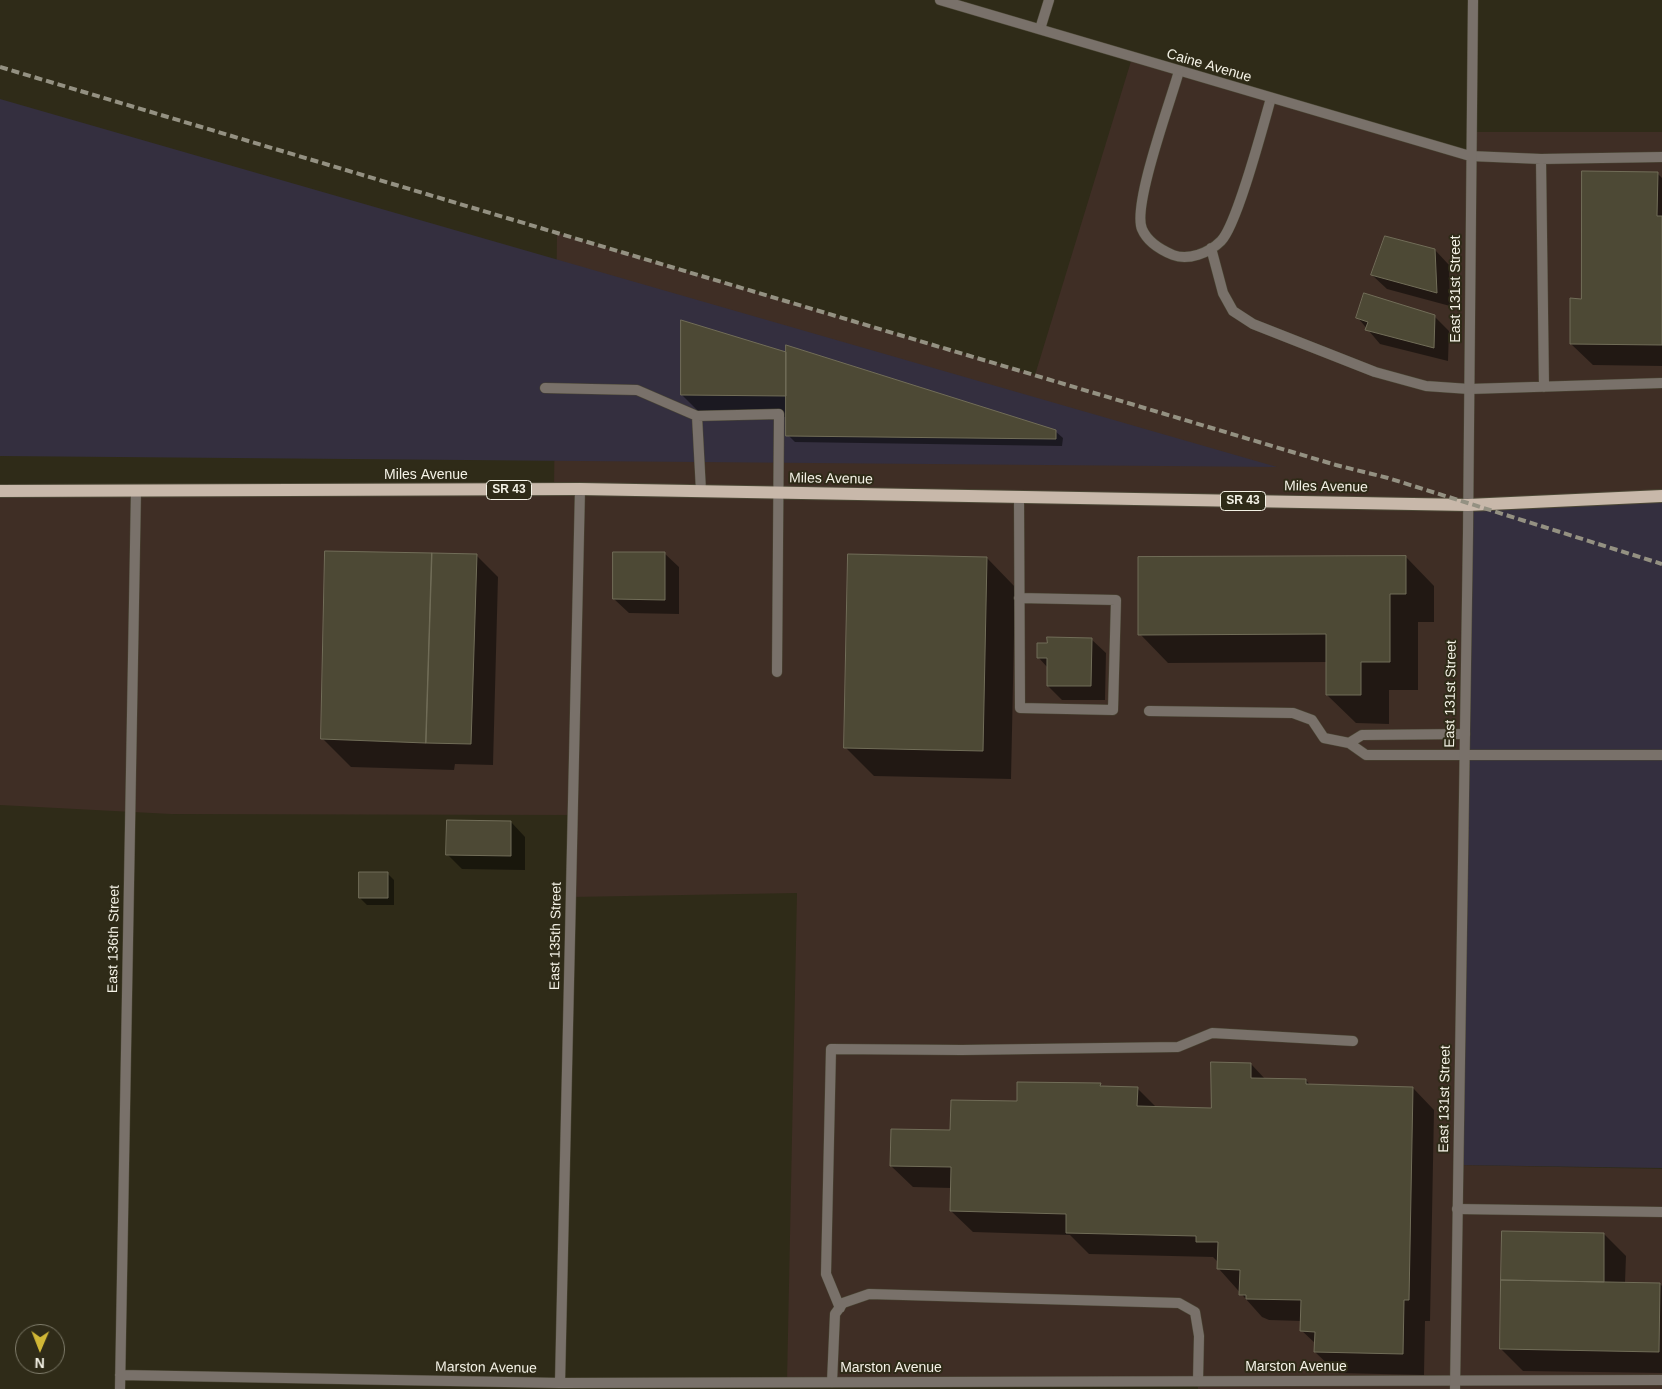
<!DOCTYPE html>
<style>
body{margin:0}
#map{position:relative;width:1662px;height:1389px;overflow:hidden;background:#2f2b18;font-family:Helvetica,sans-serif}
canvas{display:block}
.north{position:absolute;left:15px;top:1324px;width:50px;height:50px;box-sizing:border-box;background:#2f2b18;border:1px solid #7e7b6a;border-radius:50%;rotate:181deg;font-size:14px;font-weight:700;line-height:20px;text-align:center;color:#f4f2e6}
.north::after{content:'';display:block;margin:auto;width:18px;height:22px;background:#d1b736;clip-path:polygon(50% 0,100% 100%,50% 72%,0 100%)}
</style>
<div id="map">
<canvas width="1662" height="1389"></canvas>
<div class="north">N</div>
</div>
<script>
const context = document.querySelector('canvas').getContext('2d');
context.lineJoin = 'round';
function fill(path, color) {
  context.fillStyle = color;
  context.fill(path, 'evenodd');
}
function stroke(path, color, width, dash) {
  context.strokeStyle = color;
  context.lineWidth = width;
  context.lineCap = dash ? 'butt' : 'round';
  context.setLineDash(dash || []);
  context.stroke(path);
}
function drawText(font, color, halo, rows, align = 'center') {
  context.font = font + ' Helvetica,sans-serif';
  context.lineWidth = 4;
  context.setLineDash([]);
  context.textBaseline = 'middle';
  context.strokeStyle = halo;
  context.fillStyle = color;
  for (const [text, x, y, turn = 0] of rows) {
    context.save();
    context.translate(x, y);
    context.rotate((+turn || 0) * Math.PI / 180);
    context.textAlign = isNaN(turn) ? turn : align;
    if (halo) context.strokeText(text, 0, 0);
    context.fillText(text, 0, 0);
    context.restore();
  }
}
fill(new Path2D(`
 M1132,58l337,98 1,-24h192v364l-203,669 203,4v220h-464v-8l-411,1 10,-489 -226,4 2,-82 -402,-1 -171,-9v-314l554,-2 3,-256 478,142z`), '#3f2e25');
fill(new Path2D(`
 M0,99l1277,368 -1277,-11z
 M1662,496v672l-204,-3 10,-660z`), '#342f3f');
fill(new Path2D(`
 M1657,173l5,5v188l-69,-1 -22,-21 11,-44z
 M1435,250l14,15 1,41 -63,-17 -15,-14z
 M1434,316l15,15 -1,30 -68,-17 -22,-26z
 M787,353l268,78 8,7 -1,8 -267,-4 -7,-7v-18h-84l-22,-22z
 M664,553l15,14v47l-50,-1 -15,-14z
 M476,555l22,22 -5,188 -38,-1 -1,6 -103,-3 -29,-29z
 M1406,557l28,29v36h-16v68h-29v34l-33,-1 -29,-28v-33l-159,1 -28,-29z
 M987,558l28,29 -4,192 -137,-3 -29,-29z
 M1091,639l15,14 -1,47h-43l-14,-14v-18l-10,-11z
 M511,822l14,15v33l-63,-1 -15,-15z
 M387,873l7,7v25h-27l-7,-7z
 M1251,1064l15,16h40l5,6 102,2 21,22 -4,211h-5l-1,54 -87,-2 -22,-21 1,-8 -15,-14 1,-9 -33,-1 -7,-3 -43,-48v-6l-6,-6 -124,-3 -19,-19 -97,-3 -22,-21v-23l-38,-1 -22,-21 60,-35 67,-28 82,-19 3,3 34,1 20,20 55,2z
 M1604,1234l22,22 -1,27 35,1 2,2v87l-139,-2 -22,-22z`), '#0007');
const building = new Path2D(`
 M1582,171l76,1 -1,44h5v129l-92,-1v-46l11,1z
 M1385,236l50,13 2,44 -66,-18z
 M1364,293l71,22 -1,33 -69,-18 3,-8 -12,-4z
 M681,320l105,32v44l-105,-1z
 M786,345l270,85v9l-270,-3z
 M325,551l107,2 -6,190 -105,-4z
 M613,552h52v48l-52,-1z
 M432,553l45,1 -6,190 -45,-1z
 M848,554l139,3 -4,194 -139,-3z
 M1406,556v38h-16v68h-29v33h-35v-61l-188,1v-78z
 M1047,637l45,1 -1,48h-44v-28h-10v-15h10z
 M447,820l64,1v35l-65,-1z
 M359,872h29v26h-29z
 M1211,1062l40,1v15l55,1v5l107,3 -4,213h-5l-1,54 -89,-2 1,-20 -15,-1 1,-31 -55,-1v-4h-7l1,-25 -23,-1 1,-27h-22v-6l-130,-3v-19l-116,-3 1,-44 -61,-1 1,-37 59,1 1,-30 66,1v-19l84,1 -1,3 38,1 -1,19 74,2z
 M1502,1231l102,2v49l-103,-2z
 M1501,1280l159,3 -1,69 -159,-3z`);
fill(building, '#4d4935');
stroke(building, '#716d58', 1);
const service = new Path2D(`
 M1179,71c-8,29 -47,135 -37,158 5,12 19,21 31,26 15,6 36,-2 48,-14 16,-16 42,-115 50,-143
 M1470,156l71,3 3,228
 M1541,159l121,-2
 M1211,248l12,45 10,18 20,13 122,48 51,14 43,3 193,-6
 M545,388l92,2 60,26
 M701,491l-4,-75 82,-2 -2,258
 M1019,497l1,211 93,2 3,-110 -97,-2
 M1149,711l144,2 19,7 12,18 25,5
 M1465,734l-103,1 -13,8 17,12h296
 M1457,1209l205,3
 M840,1308l-14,-34 5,-225 131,1 216,-3 34,-14 141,8
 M832,1382l3,-68 8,-11 26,-9 310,9 16,9 4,24 -1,45`);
const minor = new Path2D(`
 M1040,29l9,-29
 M120,1375l440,8 1102,-3
 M560,1383l20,-894
 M120,1389l16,-899`);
const tertiary = new Path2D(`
 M940,0l530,156
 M1455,1389l13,-856 5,-533`);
const primary = new Path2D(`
 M0,491l580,-2 888,16 194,-9`);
stroke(service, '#4b4735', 11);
stroke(minor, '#4b4735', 11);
stroke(tertiary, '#4b4735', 11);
stroke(primary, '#4b4735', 14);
stroke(service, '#79716a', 10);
stroke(minor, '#79716a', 10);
stroke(tertiary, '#79716a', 10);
stroke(primary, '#c8b8aa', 12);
stroke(new Path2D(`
 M0,67l1336,398 52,13 274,86`), '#949182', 4, [8, 4]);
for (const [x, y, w] of [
 [509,490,45],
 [1243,501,45]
]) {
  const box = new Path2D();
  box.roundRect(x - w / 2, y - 9.5, w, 19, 4);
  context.fillStyle = '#2f2b18';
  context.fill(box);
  stroke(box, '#f4f2e6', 1);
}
drawText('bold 12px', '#f4f2e6', null, [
 ["SR 43",509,490],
 ["SR 43",1243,501]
]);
drawText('14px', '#f4f2e6', '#2f2b18', [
 ["Caine Avenue",1209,66,16],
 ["East 131st Street",1456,289,-90],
 ["Miles Avenue",426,475],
 ["Miles Avenue",831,479,1],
 ["Miles Avenue",1326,487,1],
 ["East 131st Street",1451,694,-89],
 ["East 135th Street",556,936,-89],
 ["East 136th Street",114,939,-89],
 ["East 131st Street",1445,1099,-89],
 ["Marston Avenue",1296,1367],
 ["Marston Avenue",486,1368,1],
 ["Marston Avenue",891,1368]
]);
</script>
